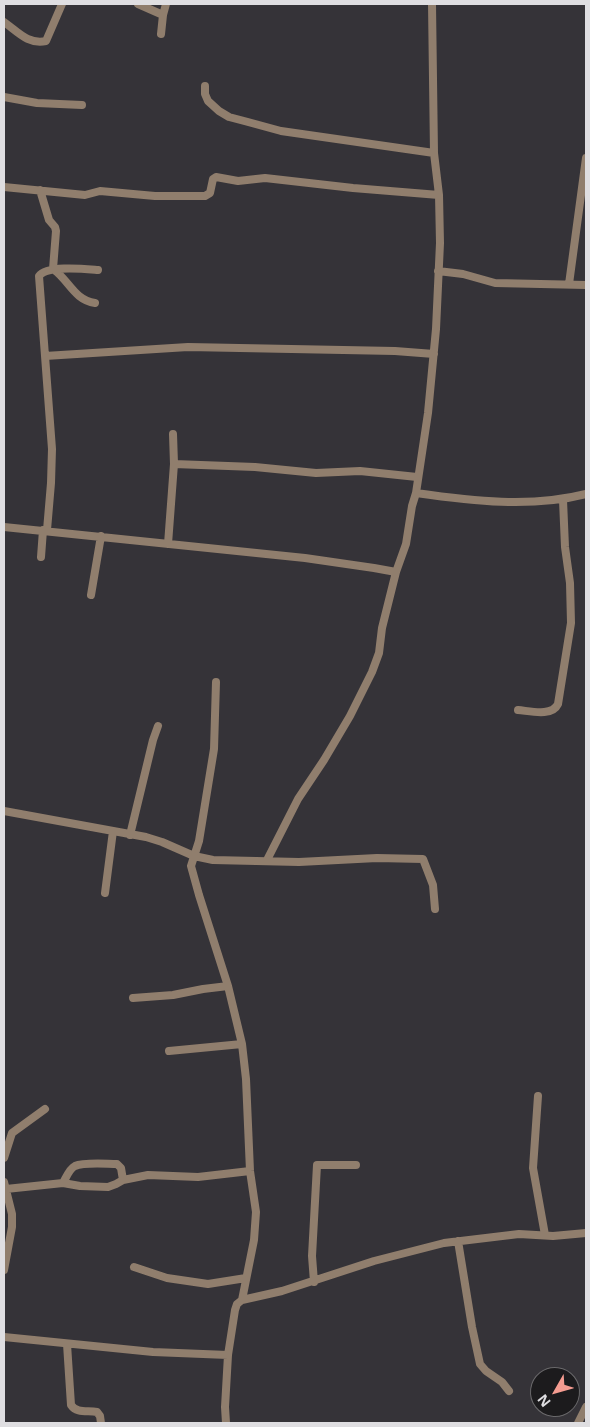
<!DOCTYPE html>
<style>
body{margin:0}
#map{position:relative;width:590px;height:1427px;overflow:hidden;background:#353338;font-family:"Open Sans",sans-serif}
canvas{display:block}
.frame{position:absolute;inset:0;border:5px solid #dfdee1;pointer-events:none}
.north{position:absolute;left:530px;top:1367px;width:50px;height:50px;box-sizing:border-box;background:#1c1b1d;border:1px solid #6a696b;border-radius:50%;rotate:232deg;font-size:14px;font-weight:700;line-height:20px;text-align:center;color:#dfdee1}
.north::after{content:'';display:block;margin:auto;width:18px;height:22px;background:#f59c91;clip-path:polygon(50% 0,100% 100%,50% 72%,0 100%)}
</style>
<div id="map">
<canvas width="590" height="1427"></canvas>
<div class="frame"></div>
<div class="north">N</div>
</div>
<script>
const context = document.querySelector('canvas').getContext('2d');
context.lineJoin = 'round';
function stroke(path, color, width, dash) {
  context.strokeStyle = color;
  context.lineWidth = width;
  context.lineCap = dash ? 'butt' : 'round';
  context.setLineDash(dash || []);
  context.stroke(path);
}
stroke(new Path2D(`
 M138,4l25,11 3,-11
 M4,22c13,9 24,23 42,19l16,-37
 M161,34l2,-19
 M205,86v8l3,7 11,10 10,6 19,5 33,9 153,22
 M4,97l33,6 45,2
 M4,187l81,8 15,-4 55,5h50l5,-3 3,-14 3,-2 22,4 27,-3 88,10 86,7
 M40,190l9,30 6,7 1,4 -3,38
 M53,269c16,11 21,31 42,34
 M438,271l25,3 32,9 91,2
 M569,284l17,-126
 M45,356l143,-9 207,4 39,3
 M174,464l81,3 61,6 44,-2 57,6
 M416,493c56,8 115,15 170,1
 M4,527l301,31 69,10 22,4
 M47,530l4,-47 1,-34 -13,-173c8,-11 46,-7 59,-6
 M168,544l6,-80 -1,-30
 M41,557l2,-27
 M91,595l10,-59
 M216,682l-2,67 -15,92 -8,25 8,29 29,91 14,58 4,35 4,92 6,41 -2,28 -12,60
 M518,710c12,1 34,7 40,-6l13,-81 -1,-40 -5,-36 -2,-47
 M4,811l142,26 16,5 32,14 19,4 86,2 78,-4 46,1 10,26 2,24
 M130,835l23,-95 5,-14
 M267,860l31,-61 26,-39 26,-44 22,-44 7,-19 3,-25 14,-56 10,-28 6,-38 4,-13 12,-80 8,-84 4,-86 -1,-48 -5,-42 -2,-149
 M105,893l8,-62
 M133,998l40,-3 30,-6 25,-3
 M169,1051l73,-7
 M538,1096l-5,72 12,67
 M4,1158l8,-25 33,-24
 M4,1182l8,32v13l-8,43
 M63,1183c3,-5 6,-14 12,-17 9,-4 31,-2 42,-2l4,4 2,12
 M6,1189l57,-6 17,3 28,1 8,-3 7,-4 25,-5 50,2 52,-6
 M458,1241l14,86 8,37 6,7 16,11 7,9
 M134,1267l33,11 41,6 38,-6
 M314,1282l-2,-26 5,-91h39
 M4,1337l149,15 75,3 7,-45 2,-6 5,-4 40,-9 92,-30 70,-18 75,-9 34,2 33,-3
 M67,1344l4,61c6,9 17,5 26,7l3,4 1,7
 M226,1423l-1,-16 3,-52
 M578,1423l8,-16`), '#907e6d', 8);
</script>
